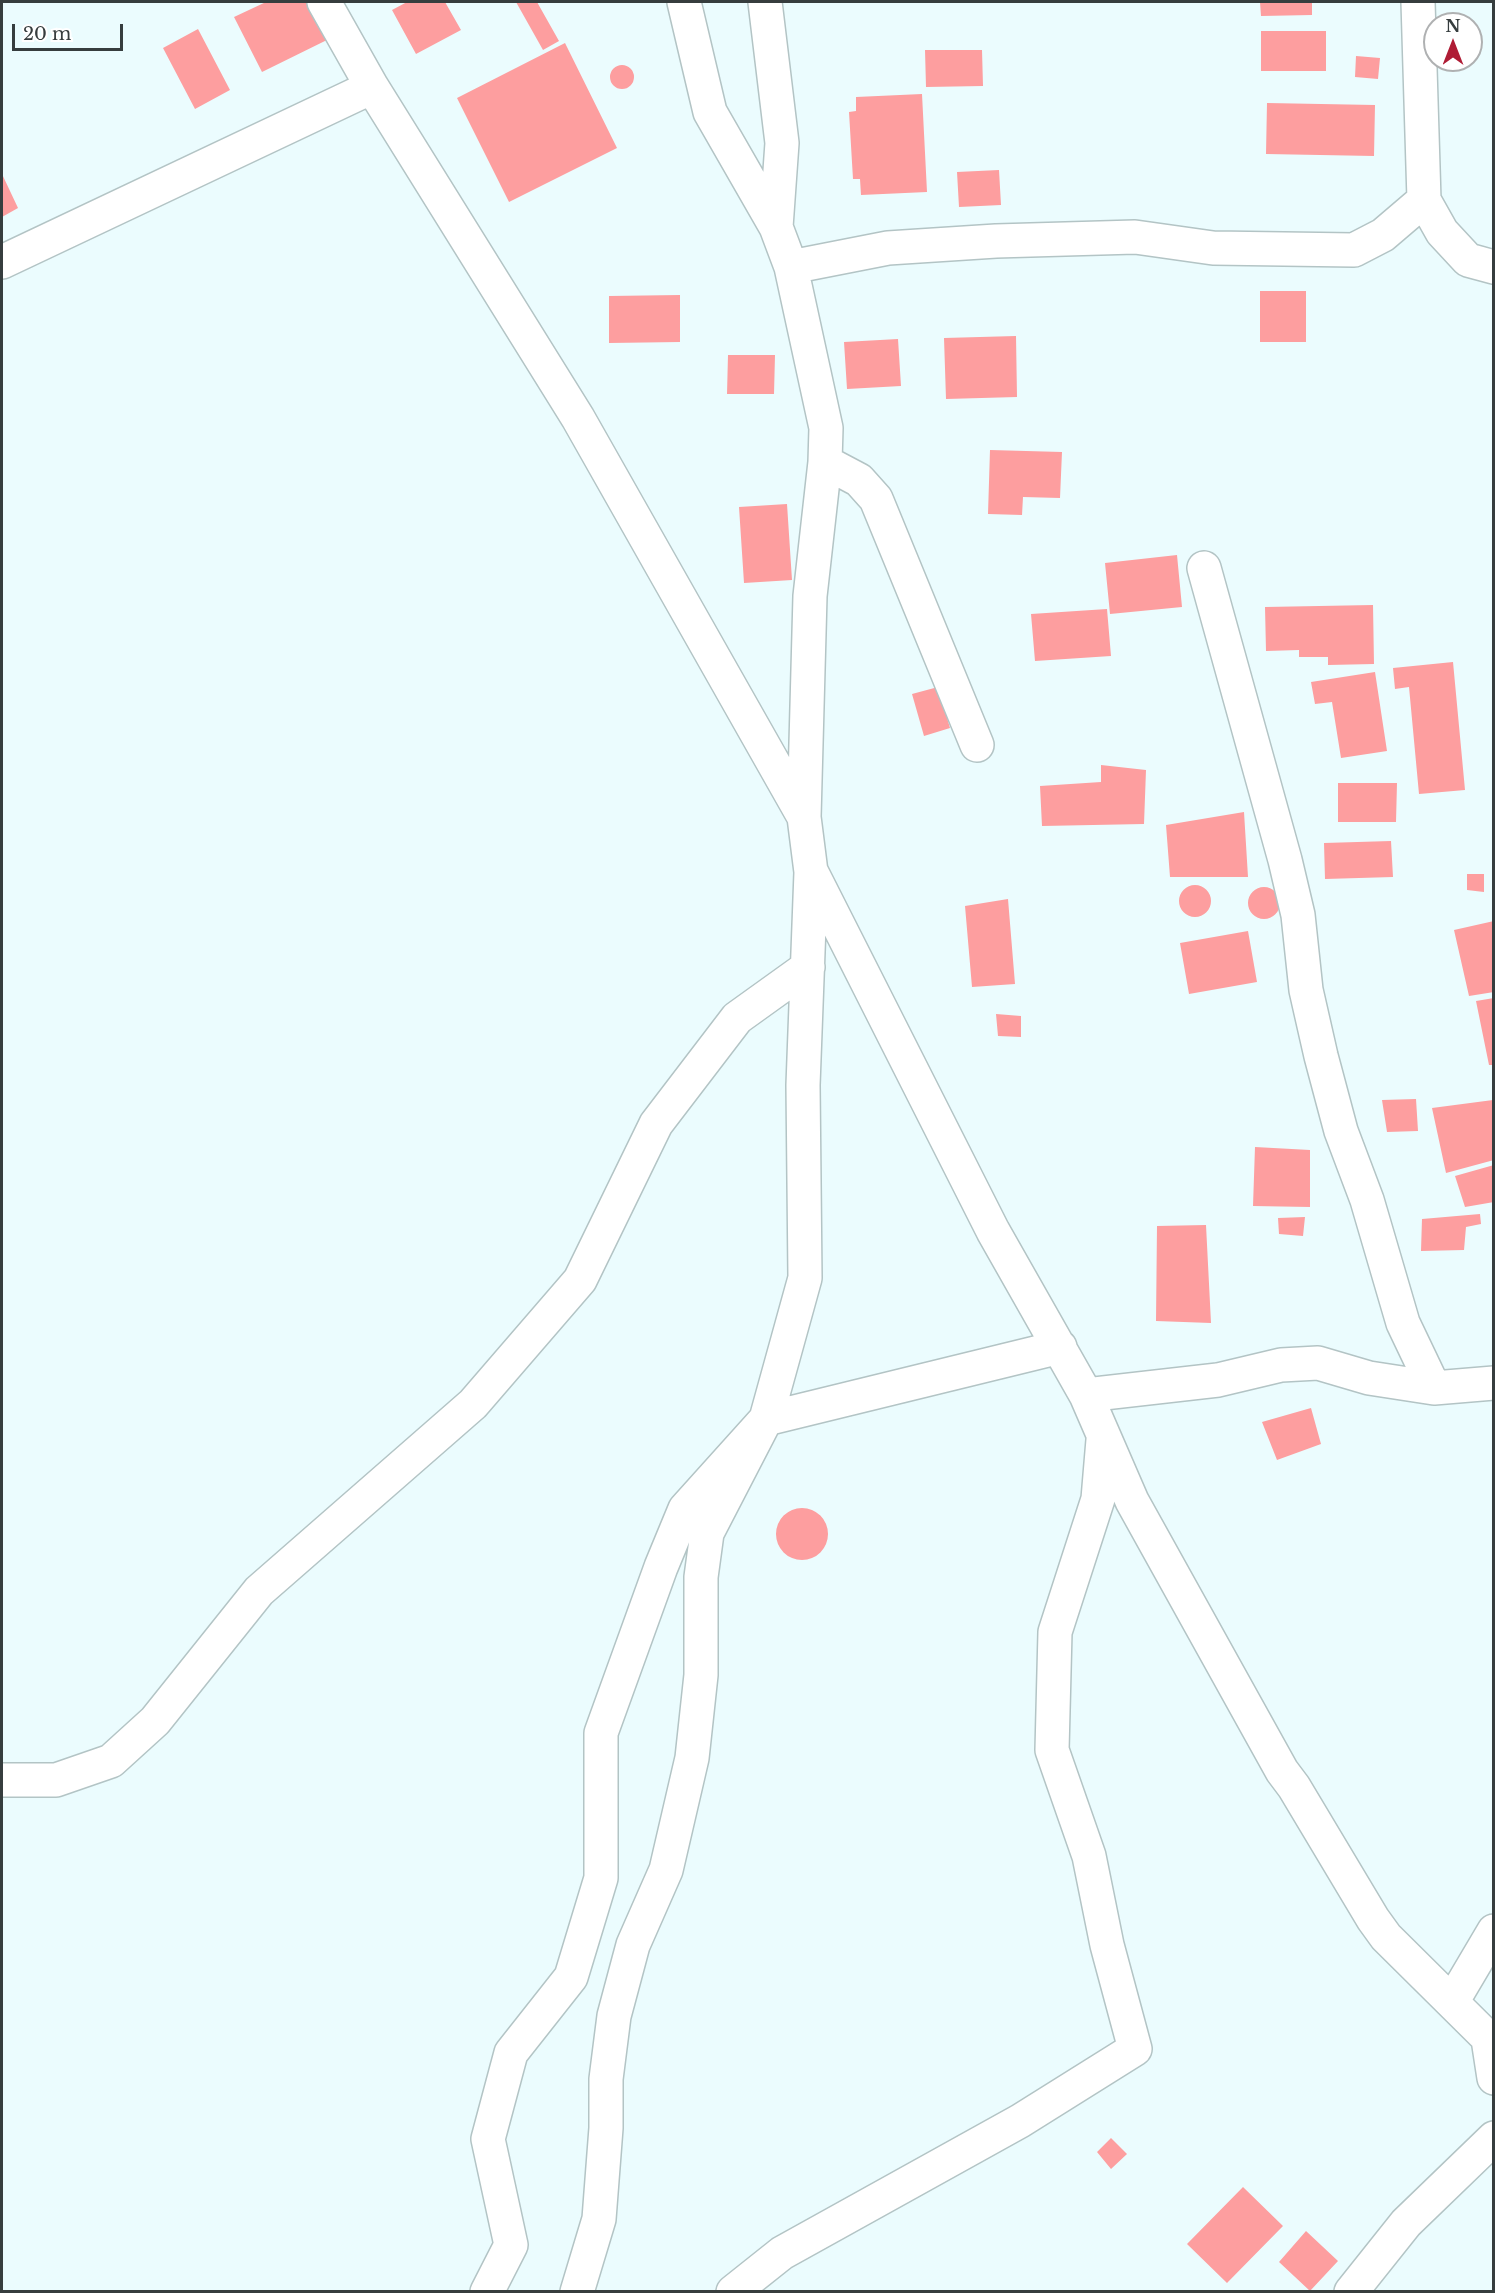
<!DOCTYPE html>
<style>
body{margin:0}
#map{position:relative;width:1495px;height:2293px;overflow:hidden;background:#ebfcfe;font-family:"Libre Baskerville",serif}
canvas{display:block}
.frame{position:absolute;inset:0;border:3px solid #363d3e;pointer-events:none}
.north{position:absolute;left:1423px;top:12px;width:60px;height:60px;box-sizing:border-box;background:#fff;border:2px solid #afb1b2;border-radius:50%;rotate:0deg;font-size:16px;font-weight:700;line-height:24px;text-align:center;color:#363d3e}
.north::after{content:'';display:block;margin:auto;width:21px;height:27px;background:#af1c35;clip-path:polygon(50% 0,100% 100%,50% 72%,0 100%)}
.scale{position:absolute;left:12px;top:24px;width:111px;height:27px;box-sizing:border-box;border:3px solid #363d3e;border-top:0;padding-left:8px;font-size:18px;line-height:21px;white-space:nowrap;color:#363d3e;-webkit-text-stroke:4px #fff;paint-order:stroke}
</style>
<div id="map">
<canvas width="1495" height="2293"></canvas>
<div class="frame"></div>
<div class="north">N</div>
<div class="scale">20 m</div>
</div>
<script>
const context = document.querySelector('canvas').getContext('2d');
context.lineJoin = 'round';
function fill(path, color) {
  context.fillStyle = color;
  context.fill(path, 'evenodd');
}
function stroke(path, color, width, dash) {
  context.strokeStyle = color;
  context.lineWidth = width;
  context.lineCap = dash ? 'butt' : 'round';
  context.setLineDash(dash || []);
  context.stroke(path);
}
fill(new Path2D(`
 M266,2h47l18,36 -69,34 -28,-55z
 M407,2h38l16,28 -45,24 -24,-44z
 M516,2h21l22,39 -16,9z
 M1260,2h52v13l-51,1z
 M198,29l32,61 -35,19 -32,-61z
 M1261,31h65v40h-65z
 M565,43l52,105 -108,54 -52,-104z
 M925,50h57l1,36 -57,1z
 M1356,56l24,2 -2,21 -23,-2z
 M610 77a12 12 0 1 1 24 0a12 12 0 1 1-24 0Z
 M922,94l5,98 -66,3 -1,-16h-7l-4,-67 7,-1v-14z
 M1267,103l108,2 -1,51 -108,-2z
 M999,170l2,35 -42,2 -2,-35z
 M2,174l16,34 -16,9z
 M1260,291h46v51h-46z
 M680,295v47l-71,1v-47z
 M1016,336l1,61 -71,2 -2,-61z
 M898,339l3,47 -54,3 -3,-47z
 M728,355h47l-1,39h-47z
 M990,450l72,2 -2,46 -37,-1 -1,18 -34,-1z
 M787,504l5,76 -48,3 -5,-76z
 M1177,555l5,52 -72,7 -5,-51z
 M1373,605l1,59 -46,1v-8h-29v-7l-33,1 -1,-44z
 M1107,609l4,47 -76,5 -4,-47z
 M1453,662l12,128 -46,4 -10,-107 -14,2 -2,-21z
 M1375,672l12,79 -46,7 -9,-56 -17,2 -4,-22z
 M938,687l12,41 -26,8 -12,-42z
 M1101,765l45,5 -2,54 -102,2 -2,-40 61,-4z
 M1338,783h59l-1,39h-58z
 M1244,812l4,65h-78l-4,-52z
 M1391,841l2,36 -68,2 -1,-36z
 M1467,874h17v18l-17,-2z
 M1179 901a16 16 0 1 1 32 0a16 16 0 1 1-32 0Z
 M1248 903a16 16 0 1 1 32 0a16 16 0 1 1-32 0Z
 M1008,899l7,85 -43,3 -7,-81z
 M1494,921v71l-25,4 -15,-66z
 M1248,931l9,51 -68,12 -9,-51z
 M1494,998v67h-5l-13,-64z
 M996,1014l25,2v21l-23,-1z
 M1416,1099l2,32 -31,1 -5,-32z
 M1493,1100l1,60 -48,13 -14,-65z
 M1255,1147l55,3v57l-57,-1z
 M1494,1165v37l-29,5 -10,-31z
 M1480,1214l1,10 -15,3 -2,23 -43,1 1,-32z
 M1305,1217l-2,19 -24,-2 -1,-16z
 M1206,1225l5,98 -55,-2 1,-95z
 M1311,1408l10,36 -44,16 -15,-38z
 M776 1534a26 26 0 1 1 52 0a26 26 0 1 1-52 0Z
 M1111,2138l16,16 -16,15 -14,-17z
 M1243,2187l40,39 -56,57 -40,-39z
 M1306,2231l32,30 -28,30 -31,-29z`), '#fd9e9f');
const minor = new Path2D(`
 M324,2l48,85 206,331 226,399
 M765,2l17,141 -6,84
 M1418,2l6,198 18,32 26,28 26,7
 M2,262l370,-175
 M791,267l97,-19 108,-7 139,-4 78,11 141,2 29,-15 41,-35
 M825,462l34,18 17,19 101,246
 M1204,568l81,292 13,55 8,75 15,66 20,75 26,69 36,123 31,65
 M812,873l181,358 93,164 46,106 150,270 12,16 79,132 13,18 108,107
 M1086,1395l132,-15 63,-15 37,-2 51,15 65,10 60,-5
 M2,1780h54l55,-19 44,-40 104,-130 214,-187 107,-124 76,-156 81,-106 71,-51
 M1452,2002l42,-71
 M1488,2039l6,39
 M487,2292l24,-47 -23,-106 23,-86 60,-76 30,-99v-145l60,-166 24,-58 81,-90 294,-72
 M577,2292l22,-73 7,-91v-49l8,-63 19,-71 33,-75 26,-112 9,-83v-98l6,-44 59,-114 39,-141 -2,-193 8,-213 -7,-55 6,-221 15,-134 1,-34 -35,-161 -15,-40 -66,-115 -26,-110
 M733,2292l49,-39 238,-132 115,-72 -28,-104 -18,-89 -37,-106 3,-118 43,-133 5,-59
 M1351,2292l55,-69 88,-85`);
stroke(minor, '#b3c4c5', 36);
stroke(minor, '#fff', 33);
</script>
